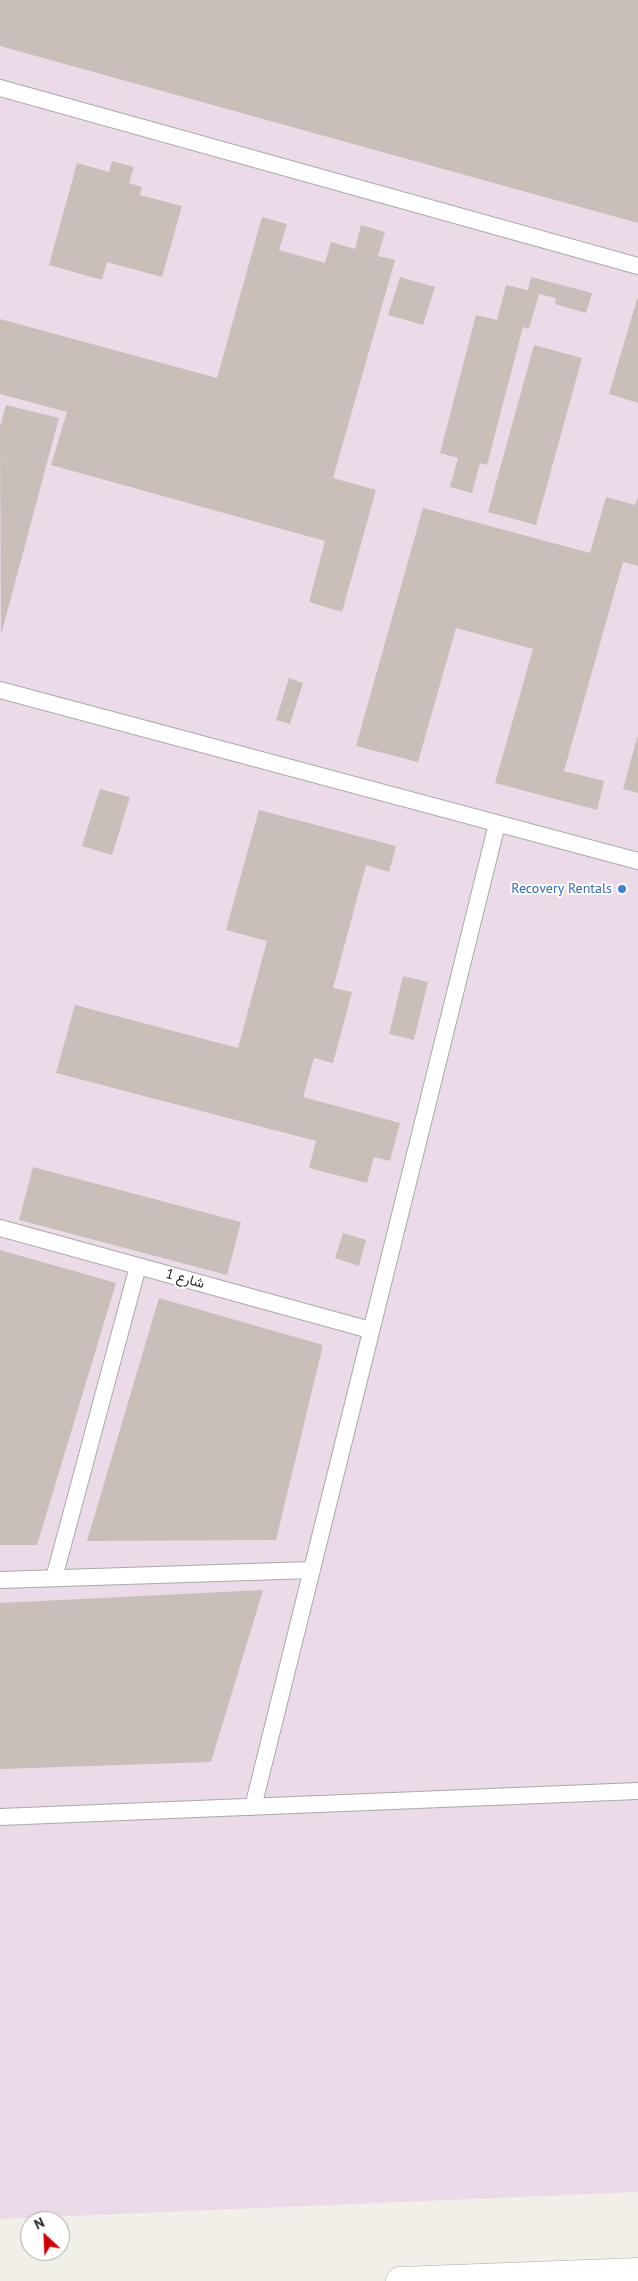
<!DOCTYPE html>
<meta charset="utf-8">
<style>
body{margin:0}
#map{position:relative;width:638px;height:2281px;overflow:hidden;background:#f2efe9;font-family:"PT Sans",sans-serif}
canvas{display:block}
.north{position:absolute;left:20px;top:2211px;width:50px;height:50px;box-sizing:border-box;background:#fff;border:1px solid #a7a7a7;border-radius:50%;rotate:335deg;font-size:14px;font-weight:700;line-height:20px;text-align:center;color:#222}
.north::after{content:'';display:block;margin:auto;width:18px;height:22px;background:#d40000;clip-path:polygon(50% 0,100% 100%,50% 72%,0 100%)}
</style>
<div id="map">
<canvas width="638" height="2281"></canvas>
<div class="north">N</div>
</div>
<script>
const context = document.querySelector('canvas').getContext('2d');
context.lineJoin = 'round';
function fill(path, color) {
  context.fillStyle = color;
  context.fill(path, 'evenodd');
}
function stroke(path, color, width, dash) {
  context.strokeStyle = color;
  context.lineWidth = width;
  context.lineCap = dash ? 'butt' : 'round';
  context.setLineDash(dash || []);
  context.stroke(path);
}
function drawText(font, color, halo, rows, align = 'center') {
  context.font = font + ' "PT Sans",Vazirmatn,sans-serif';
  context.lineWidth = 4;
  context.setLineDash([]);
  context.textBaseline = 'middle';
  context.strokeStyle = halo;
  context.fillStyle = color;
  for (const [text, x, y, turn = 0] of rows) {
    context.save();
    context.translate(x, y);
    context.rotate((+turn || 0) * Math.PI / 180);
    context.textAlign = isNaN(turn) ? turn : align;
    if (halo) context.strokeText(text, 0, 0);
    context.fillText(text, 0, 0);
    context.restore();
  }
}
fill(new Path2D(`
 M0,0h638v2192l-638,27z`), '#ebdbe8');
fill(new Path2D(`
 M0,0h638v223l-638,-177z
 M112,161l22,6 -5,16 13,4 -2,8 42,11 -20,71 -55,-15 -5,18 -53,-15 28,-102 32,9z
 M262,217l25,7 -8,26 46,13 6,-21 24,7 6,-24 24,7 -7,24 17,4 -62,218 43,12 -34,122 -33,-10 16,-61 -274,-76 16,-53 -67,-18v-75l217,59z
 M400,277l35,10 -12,38 -35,-10z
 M531,277l61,16 -6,20 -31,-9 1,-6 -17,-4 -10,35 -6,-2 -36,138 -7,-2 -8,30 -22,-6 8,-29 -18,-5 36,-138 21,5 9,-35 22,5z
 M637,299h1v104l-29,-9z
 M534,345l48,13 -46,167 -48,-13z
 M6,405l53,13 -58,217 -1,-208z
 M606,497l29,8 3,-8v69l-15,-4 -59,209 40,10 -7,29 -102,-27 38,-134 -77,-21 -38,134 -62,-16 67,-238 167,45z
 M289,678l14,5 -13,41 -14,-4z
 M637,738h1v55l-15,-4z
 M100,789l30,8 -18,58 -30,-9z
 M259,810l137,36 -7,26 -23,-7 -33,123 19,4 -19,71 -19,-5 -11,39 97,26 -10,38 -16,-4 -7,26 -58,-15 7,-27 -260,-68 19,-68 163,43 29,-107 -41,-11z
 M403,976l25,6 -14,58 -25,-6z
 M33,1167l208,55 -14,53 -208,-55z
 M343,1233l23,7 -7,26 -24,-8z
 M0,1250l116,33 -79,262h-37z
 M159,1298l164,47 -47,195 -189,1z
 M263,1590l-52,172 -211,7v-166z`), '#c7bfb8');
const service = new Path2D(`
 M0,88l638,178
 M0,690l638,171
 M0,1228l370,102
 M54,1578l84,-312
 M0,1580l312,-10
 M253,1807l244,-983
 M0,1817l638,-26`);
const minor = new Path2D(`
 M400,2281l238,-9`);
stroke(service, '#a9a9a9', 18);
stroke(minor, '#a9a9a9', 29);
stroke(service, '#fff', 16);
stroke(minor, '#fff', 28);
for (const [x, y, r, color] of [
 [622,889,5,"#3f7fe0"]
]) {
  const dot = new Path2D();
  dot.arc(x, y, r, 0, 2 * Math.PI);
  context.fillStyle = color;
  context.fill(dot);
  stroke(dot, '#fff', 2);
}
drawText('14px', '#366cbe', '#fff', [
 ["Recovery Rentals",612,889]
], 'right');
drawText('14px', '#222', '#fff', [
 ["شارع 1",185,1279,16]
]);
</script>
